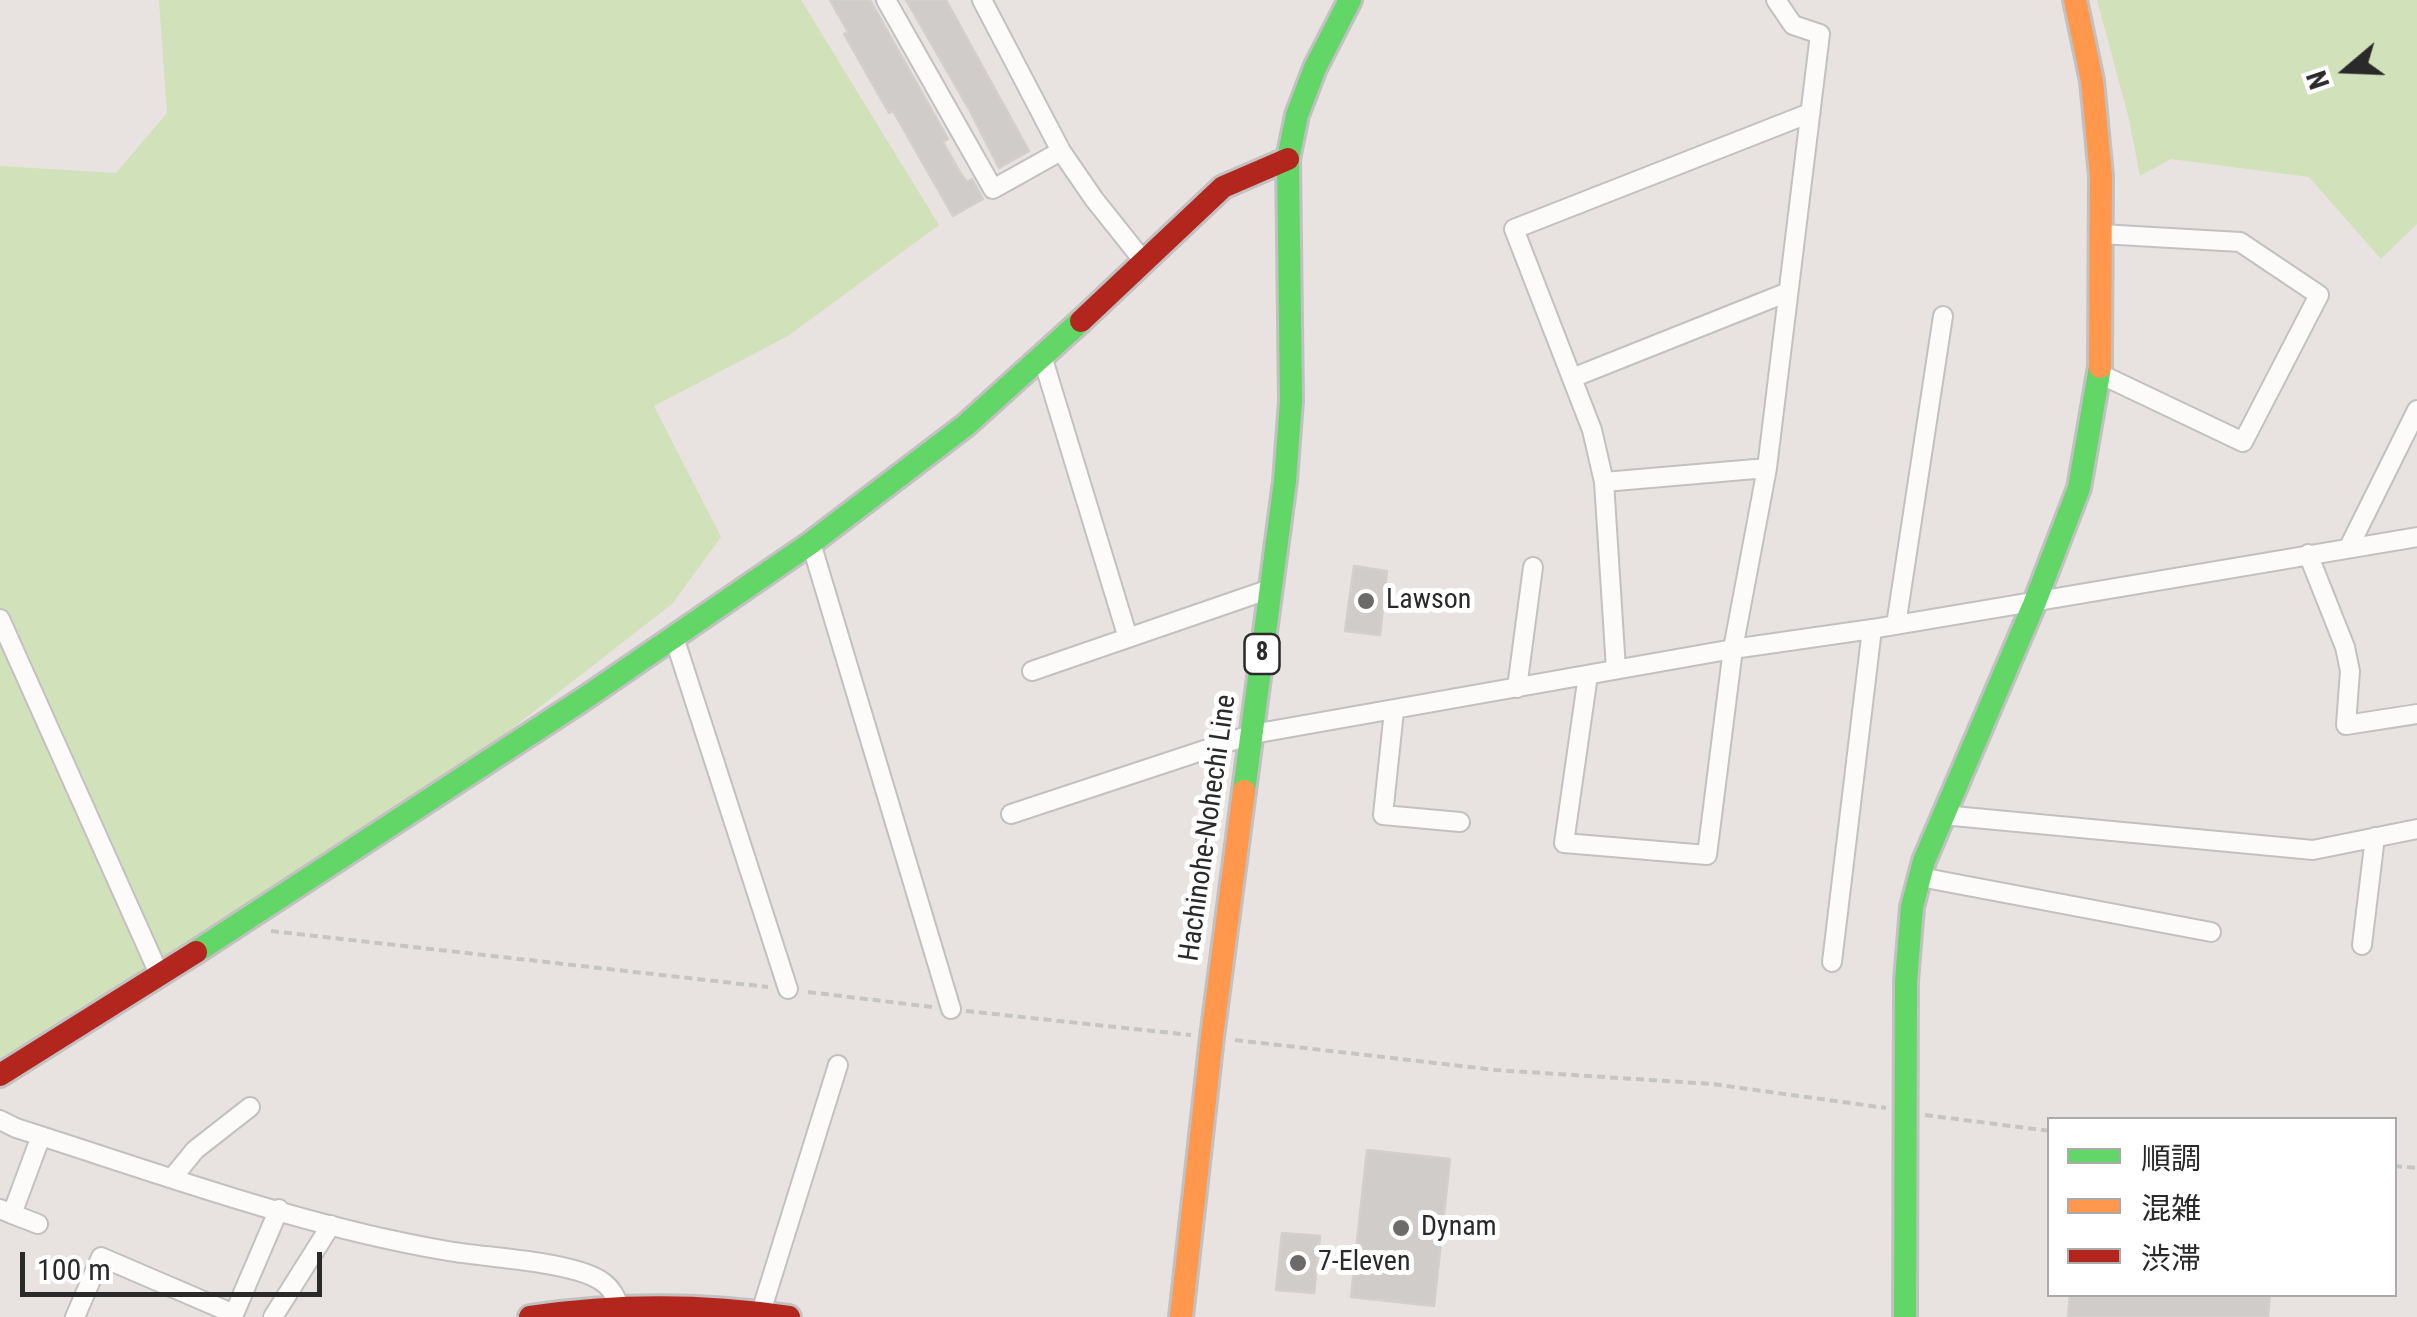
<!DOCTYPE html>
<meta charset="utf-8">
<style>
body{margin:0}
#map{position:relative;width:2417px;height:1317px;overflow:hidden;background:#e8e3e0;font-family:"Roboto Condensed","Noto Sans JP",sans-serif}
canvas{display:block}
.legend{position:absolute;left:2047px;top:1117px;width:350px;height:180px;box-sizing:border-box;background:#fff;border:2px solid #aaa;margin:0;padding:12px 18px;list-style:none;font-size:30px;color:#2a2a2a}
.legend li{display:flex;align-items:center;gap:20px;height:50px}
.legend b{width:50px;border:2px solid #aaa}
.north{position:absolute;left:2297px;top:20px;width:100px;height:100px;-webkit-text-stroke:8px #fff;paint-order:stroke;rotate:251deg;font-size:28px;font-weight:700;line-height:40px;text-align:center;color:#2a2a2a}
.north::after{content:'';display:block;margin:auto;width:35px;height:45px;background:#2a2a2a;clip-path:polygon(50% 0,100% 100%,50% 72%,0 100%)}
.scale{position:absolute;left:20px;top:1252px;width:302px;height:45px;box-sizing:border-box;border:5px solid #2a2a2a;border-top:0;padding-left:12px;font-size:30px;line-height:35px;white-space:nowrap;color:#2a2a2a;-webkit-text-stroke:8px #fff;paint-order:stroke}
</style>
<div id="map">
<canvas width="2417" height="1317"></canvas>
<ul class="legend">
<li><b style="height:12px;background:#63d668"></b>順調</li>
<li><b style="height:12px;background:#ff974d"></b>混雑</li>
<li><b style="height:12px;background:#b3261e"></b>渋滞</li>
</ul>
<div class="north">N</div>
<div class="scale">100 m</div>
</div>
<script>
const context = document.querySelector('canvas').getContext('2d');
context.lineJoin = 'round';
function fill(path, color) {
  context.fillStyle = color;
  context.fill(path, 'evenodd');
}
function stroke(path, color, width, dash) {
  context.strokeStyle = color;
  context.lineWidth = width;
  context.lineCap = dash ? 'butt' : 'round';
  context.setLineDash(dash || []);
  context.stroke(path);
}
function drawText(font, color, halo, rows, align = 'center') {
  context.font = font + ' "Roboto Condensed",sans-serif';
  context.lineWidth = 10;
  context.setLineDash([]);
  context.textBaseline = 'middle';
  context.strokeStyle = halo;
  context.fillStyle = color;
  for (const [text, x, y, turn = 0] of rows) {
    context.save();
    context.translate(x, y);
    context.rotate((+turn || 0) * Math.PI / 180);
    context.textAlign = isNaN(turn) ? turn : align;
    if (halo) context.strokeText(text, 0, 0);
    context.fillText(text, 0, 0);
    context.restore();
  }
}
fill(new Path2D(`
 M159,0h642l138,225 -151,111 -134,70 67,131 -49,67 -212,165 -357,234 -103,55v-892l116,7 51,-60z
 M2097,0h320v224l-36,35 -72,-82 -138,-18 -31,17 -11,-57z`), '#d1e1ba');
const building = new Path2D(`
 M830,0h40l78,139 -5,3 18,32 6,8 5,-3 11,20 -30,17 -60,-105 -4,2 -45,-79 4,-2z
 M906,0h40l83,151 -30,17 -29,-57z
 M1354,566l33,5 -7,64 -35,-4z
 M1367,1150l83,9 -16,147 -83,-9z
 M1282,1233l38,3 -6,57 -38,-3z
 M2070,1294h200l-2,23h-200z`);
fill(building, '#cfccc9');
stroke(building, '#d3cfcc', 2.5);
const street = new Path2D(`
 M886,0l107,189 68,-38
 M982,0l79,151 33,48 51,64
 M1042,356l86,282
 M2100,374l143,68 76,-147 -79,-53 -139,-8
 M1572,378l216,-86
 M1604,482l163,-14
 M811,543l140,466
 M2349,547l68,-137
 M2308,554l37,93 5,24 -4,54 71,-11
 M0,619l160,357
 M1896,625l47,-309
 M674,637l114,352
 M1616,669l-12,-187 -12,-52 -78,-201 296,-116
 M1032,671l238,-82
 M1588,675l-24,168 143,12 26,-206 34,-181 53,-434 -27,-9 -17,-25
 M1517,688l16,-121
 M1394,711l-11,104 77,7
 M1011,814l242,-80 480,-85 139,-20 545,-92
 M1943,815l370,35 104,-21
 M1920,877l291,55
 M2362,945l13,-108
 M1832,962l40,-333
 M0,1120l16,8c142,45 285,98 432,123 39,7 128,10 156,32 9,7 12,15 16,25
 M173,1177l22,-27 55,-43
 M0,1209l12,5 29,-78
 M12,1214l26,10
 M761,1312l77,-247
 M75,1317l26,-60 133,57 45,-105
 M273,1317l58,-92`);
const fast = new Path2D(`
 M1244,791l41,-310 6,-80 -3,-242 9,-44 18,-47 35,-68
 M196,952l389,-254 226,-155 155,-118 115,-104
 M1905,1317l1,-336 6,-74 12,-46 111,-259 44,-114 21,-121`);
const slow = new Path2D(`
 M2075,0l17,81 9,95 -1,191
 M1181,1317l31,-280 32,-246`);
const jam = new Path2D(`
 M1081,321l142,-134 65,-28
 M0,1075l196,-123
 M530,1317c87,-13 172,-13 259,0`);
stroke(street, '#c2c1c1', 22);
stroke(fast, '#c2c1c1', 28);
stroke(slow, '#c2c1c1', 28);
stroke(jam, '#c2c1c1', 28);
stroke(new Path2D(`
 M271,931l497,56
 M808,992l124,15
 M966,1011l225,24
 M1235,1040l261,30 216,14 174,24
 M1925,1115l125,16
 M2394,1166l23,2`), '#c6c5c5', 4, [8, 5]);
stroke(street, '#fcfbfa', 18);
stroke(fast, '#63d668', 22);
stroke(slow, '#ff974d', 22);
stroke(jam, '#b3261e', 22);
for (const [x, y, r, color] of [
 [1366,601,10,"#6c6b6a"],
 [1401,1228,10,"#6c6b6a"],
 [1298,1263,10,"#6c6b6a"]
]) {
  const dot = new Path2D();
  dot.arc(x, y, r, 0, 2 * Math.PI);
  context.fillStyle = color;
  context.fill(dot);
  stroke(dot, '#fff', 4);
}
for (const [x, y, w] of [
 [1262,654,35]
]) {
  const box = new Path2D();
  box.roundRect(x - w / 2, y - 20, w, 40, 8);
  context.fillStyle = '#fff';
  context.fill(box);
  stroke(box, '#2a2a2a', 2.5);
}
drawText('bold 25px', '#2a2a2a', null, [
 ["8",1262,654]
]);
drawText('28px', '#2a2a2a', '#fff', [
 ["Lawson",1386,601],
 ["Dynam",1421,1228],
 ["7-Eleven",1318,1263]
], 'left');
drawText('28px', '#2a2a2a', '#fff', [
 ["Hachinohe-Nohechi Line",1209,828,-82]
]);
</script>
